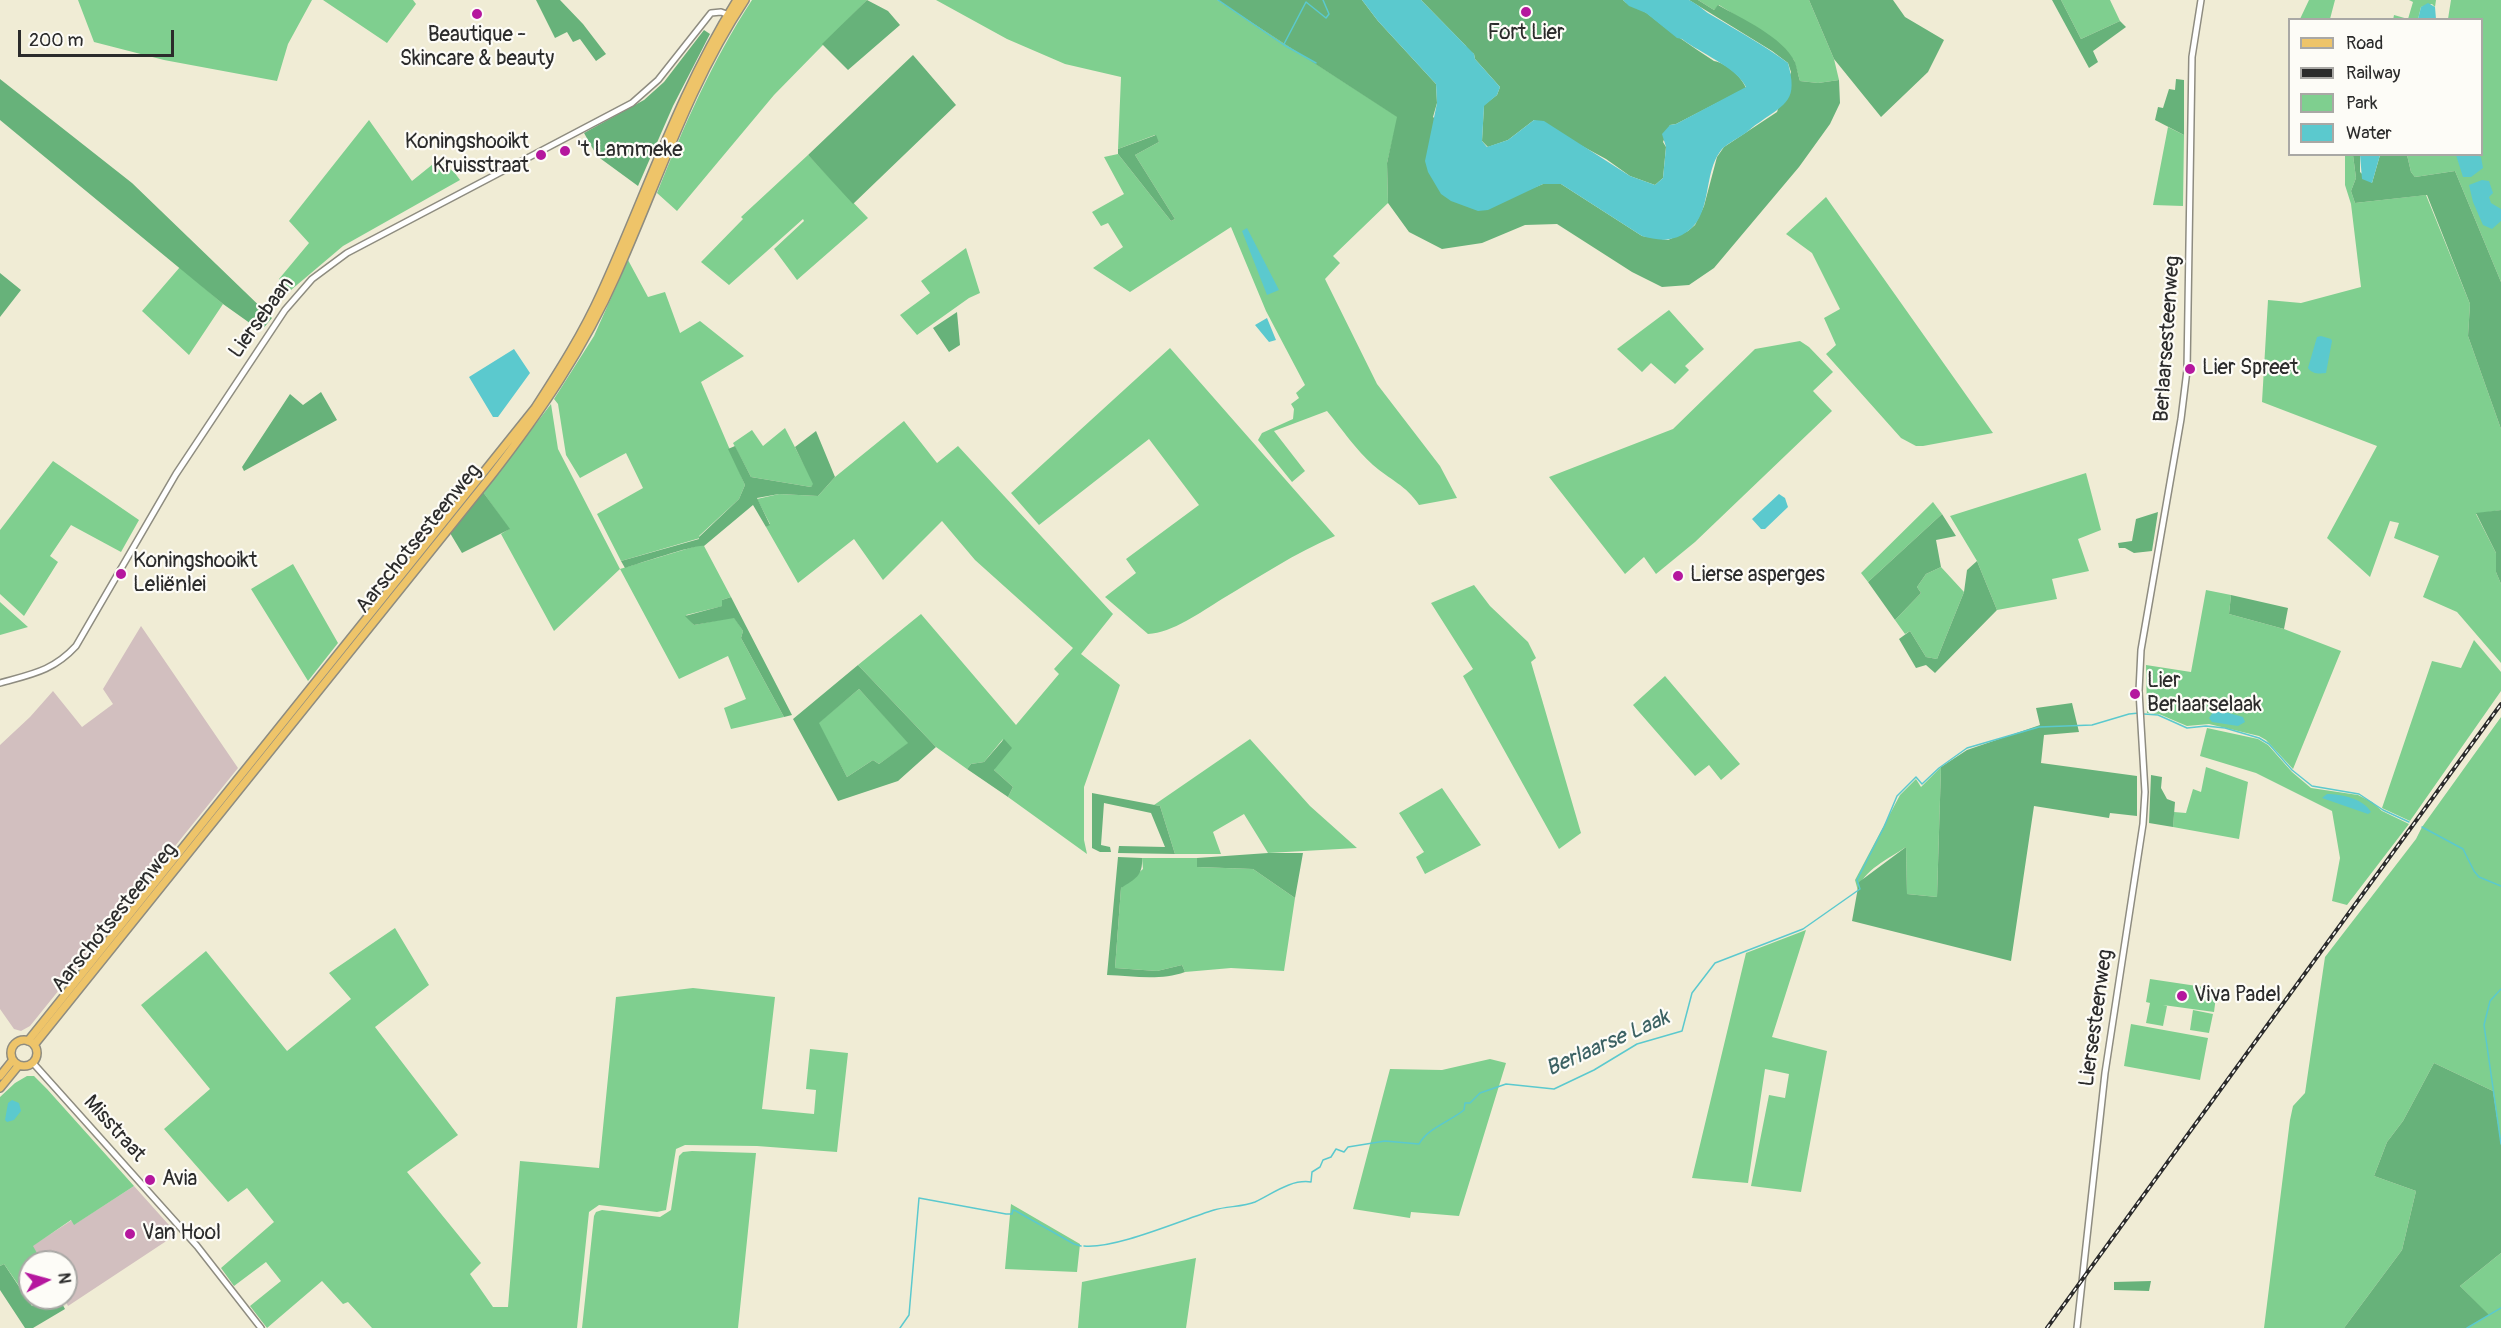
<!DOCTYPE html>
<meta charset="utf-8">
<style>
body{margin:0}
#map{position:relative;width:2501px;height:1328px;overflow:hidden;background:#f0ecd5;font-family:Pangolin,sans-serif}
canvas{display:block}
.legend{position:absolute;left:2288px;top:18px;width:195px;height:138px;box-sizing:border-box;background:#fdfcf7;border:2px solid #a9a8a5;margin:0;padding:8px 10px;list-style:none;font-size:18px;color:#2b2b2b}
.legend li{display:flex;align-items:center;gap:12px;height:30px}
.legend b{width:30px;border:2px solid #a9a8a5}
.north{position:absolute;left:18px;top:1250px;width:60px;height:60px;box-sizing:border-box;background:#fdfcf7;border:2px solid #a9a8a5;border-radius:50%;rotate:84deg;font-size:16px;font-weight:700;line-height:24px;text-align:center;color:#2b2b2b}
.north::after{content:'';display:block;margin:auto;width:21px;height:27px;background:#b5179e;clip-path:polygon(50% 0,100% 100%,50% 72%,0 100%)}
.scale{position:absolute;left:18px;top:30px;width:156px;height:27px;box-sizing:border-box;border:3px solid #2b2b2b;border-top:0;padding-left:8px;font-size:18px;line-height:21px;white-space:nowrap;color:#2b2b2b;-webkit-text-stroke:4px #fdfcf7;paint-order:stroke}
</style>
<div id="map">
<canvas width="2501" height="1328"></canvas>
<ul class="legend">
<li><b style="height:8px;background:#eec469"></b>Road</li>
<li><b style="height:8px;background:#2b2b2b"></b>Railway</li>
<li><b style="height:16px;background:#7fcf8f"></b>Park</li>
<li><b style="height:16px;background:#5bc9ce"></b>Water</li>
</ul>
<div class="north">N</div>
<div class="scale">200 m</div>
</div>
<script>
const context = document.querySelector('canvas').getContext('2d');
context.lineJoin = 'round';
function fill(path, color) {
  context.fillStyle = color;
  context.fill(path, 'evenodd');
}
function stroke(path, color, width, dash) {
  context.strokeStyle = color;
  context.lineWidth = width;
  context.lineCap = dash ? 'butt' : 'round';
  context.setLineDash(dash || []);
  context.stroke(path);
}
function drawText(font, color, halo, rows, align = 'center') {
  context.font = font + ' Pangolin,sans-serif';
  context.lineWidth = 4.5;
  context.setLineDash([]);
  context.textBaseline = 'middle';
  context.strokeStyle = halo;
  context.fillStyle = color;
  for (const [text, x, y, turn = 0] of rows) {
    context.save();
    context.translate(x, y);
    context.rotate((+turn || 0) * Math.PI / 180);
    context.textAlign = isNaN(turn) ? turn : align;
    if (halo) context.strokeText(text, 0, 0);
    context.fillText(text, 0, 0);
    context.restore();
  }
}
fill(new Path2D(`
 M141,626l97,142 -208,258 -9,5 -7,-2 -14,-20v-264l30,-28 23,-26 29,36 31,-23 -10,-15z
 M134,1186l43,48 -109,72 -4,-8h2v-36h-24l-10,-16 40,-26 3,4z`), '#d2bfbf');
fill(new Path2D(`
 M78,0h234l-24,44 -11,37 -113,-21 -70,-18z
 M323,0h90l3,4 -29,39z
 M752,0h115l-93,95 -97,116 -20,-18c27,-67 55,-132 95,-193z
 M936,0h281l181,117 -11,46 1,40 -55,53 7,7 -15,16 52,105 63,82 17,32 -38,7c-12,-19 -30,-26 -46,-40 -17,-15 -31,-36 -46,-54l-53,20 31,40 -13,11 -34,-42 4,-7 31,-14 1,-10 -3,-5 8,-6 -3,-5 9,-8 -39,-74 -35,-84 -101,65 -37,-24 30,-21 -15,-24 -7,3 -9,-14 32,-18 -20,-37 14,-3 53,67 4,-2 -40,-64 24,-13 -4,-7 -37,14 3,-72 -56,-13 -58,-25z
 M1698,0h111l25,59 5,21 -21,3 -18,-2 -6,-21 -59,-45 -16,-10 -5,5z
 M2061,0h49l10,21 -39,18z
 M2309,0h26l-5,19h-30z
 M2409,0h27l-1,7 -3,-3 -11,3 -3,12 -25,1 1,-5 14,4 5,-17z
 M2451,0h50v282l-46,-111 -40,6 -4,-5 -4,-17 75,-1v-134l-34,-1z
 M369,120l43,61 26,-21 16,12 6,8 -117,66 -52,44 -12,-11 30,-36 -20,-22z
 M2168,127l16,8 -1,71 -30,-1z
 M808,155l60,63 -71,62 -23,-31 30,-28 -1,-2 -74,66 -28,-23 42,-43 -2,-2z
 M2345,155h8l3,23 -5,13 4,12 71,-8 44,109 -2,32 33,93v81l-25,4 20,39v19l5,12v79l-44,-51 -34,-15 16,-41 -45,-18 5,-15 -9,-2 -20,56 -43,-39 50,-92 -115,-44 6,-102 33,3 60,-16 -10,-83 -6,-19z
 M1826,197l167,236 -70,13h-7l-15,-8 -75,-84 10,-9 -12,-27 16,-9 -28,-56 -26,-19z
 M966,248l14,45 -11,5 -52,37 -17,-20 30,-22 -9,-12z
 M628,260l20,37 17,-5 15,41 20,-12 44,35 -43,26 44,103 -6,14 -40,37 1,2 -79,23 -24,-47 46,-26 -17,-35 -46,25 -14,-23 -8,-51 -4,-5 40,-63z
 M180,267l43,37 -34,51 -47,-44z
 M1669,310l35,39 -19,17 4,4 -14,14 -24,-21 -9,9 -25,-23z
 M1800,341l9,6 24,25 -20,19 19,20 -137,131 -39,32 -12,-17 -19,17 -76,-97 124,-48 82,-80z
 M1170,348l165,188c-40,17 -76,41 -113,63 -21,13 -50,34 -74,35l-43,-37 31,-24 -10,-14 73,-54 -50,-66 -110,86 -28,-32z
 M551,404l7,45 62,120 83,-25 28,53 -9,3 1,6 -37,9 8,10 40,-8 9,14 -2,7 43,79 -53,12 -7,-21 22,-9 -18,-43 -49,23 -59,-110 -66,62 -53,-97 8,-5 -26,-37z
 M904,421l33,42 21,-17 155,168 -32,40 39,31 -36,102v53l3,14 -79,-57 5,-10 -19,-17 9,-31 -19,23 -13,2 -4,5 -31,-22 -78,-82 63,-51 95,111 43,-51 -5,-5 19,-21 -98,-88 -33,-39 -59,59 -29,-41 -56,44 -32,-56 4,-3 -13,-25 22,-5 39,2 17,-19z
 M785,428l29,56 -3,3 -60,-10 -18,-34 19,-13 11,16z
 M53,461l86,59 -18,32 -50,-27 -21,31 8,6 -34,54 -24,-22v-64z
 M2086,473l15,57 -23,9 11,32 -37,8 5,20 -60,11 -20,-49 -27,-45z
 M1933,502l9,12 -74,68 -7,-9z
 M293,564l45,79 -30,38 -57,-92z
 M1941,567l23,25 -27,67 -11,-2 -16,-26 -5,3 -10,-14 26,-27 -4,-6 9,-13z
 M1474,585l16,21 38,36 8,16 -5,4 50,171 -22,16 -96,-173 10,-7 -42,-66z
 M2206,590l25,5 -2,19 55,15 57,22 -48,118 -27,-29 -7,-4 -50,-12 -22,2 -28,-12 -12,-1 -1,-48 45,7z
 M0,602l28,25 -28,8z
 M2474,640l27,32v19l-91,130 -28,-13 50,-147 29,7z
 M1665,676l75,88 -19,16 -12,-15 -14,11 -62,-71z
 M859,689l50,54 -30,21 -6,-4 -26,17 -29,-54z
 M2501,717v427l-8,-53 -59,-28 -31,58 -16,21 -13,34 42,15 -14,59 -58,78h-80l26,-208 3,-14 12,-13 20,-136 91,-118 6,-12z
 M2207,728l51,11 10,6 24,27 19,16 47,7 14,7 10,9 27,13 -62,81 -15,-4 8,-43 -8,-47 -76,-38 -56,-17z
 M1250,739l60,67 47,42 -89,5 -24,-39 -31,18 8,22h-46l-15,-48 -6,-1z
 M1941,767l-4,130 -30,-3 -1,-47c-16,11 -45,24 -48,44l-3,-11 45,-85 16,-16 5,8z
 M2206,767l42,15 -9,57 -66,-12 1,-15 12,1 7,-24 8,3z
 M1442,788l39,57 -56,29 -9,-17 8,-5 -25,-39z
 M1142,858h55v9l56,2 42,29 -11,73 -53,-3 -46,4 -3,-7 -25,6 -42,-3 6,-80 22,-19z
 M395,928l34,57 -54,42 83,108 -51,37 74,91 -11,11 23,33h15l12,-146 79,7 17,-171 77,-9 82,9 -13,112 52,5 2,-24 -10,-1 4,-40 38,4 -11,99 -80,-6 -72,-1 -9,4 -10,61 -9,2 -58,-7 -10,7 -12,116h-205l-24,-26 -5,2 -21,-23 -55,47 -17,-22 31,-25 -15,-19 -32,24 -13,-18 53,-46 -27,-34 -19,14 -64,-73 46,-40 -69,-84 65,-54 81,100 64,-52 -22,-26z
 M1806,930l-34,107 55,14 -26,141 -50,-6 18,-91 16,3 4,-24 -24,-5 -17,114 -56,-5 54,-225z
 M2150,979l67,10 -3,23 -51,-7 4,1 -4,20 -17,-3 4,-20 -4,-1z
 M2193,1010l20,4 -4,19 -19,-3z
 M2131,1024l77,14 -8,42 -76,-14z
 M1490,1059l16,4 -47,153 -48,-4 -1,6 -57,-9 37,-140 52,1z
 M27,1076h7l13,13 87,97 -60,39 -3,-5 -38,26 9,16h-12v36h16l-13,8 -29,-42 -4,2v-169l15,-14z
 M692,1151l64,2 -18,175h-156l12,-112 2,-4 6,-2 58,7 11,-7 8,-54 4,-4z
 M1011,1204l69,40 -3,28 -72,-3z
 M2501,1253v75h-34l21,-13 -28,-29z
 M1196,1258l-10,70h-108l4,-46z`), '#7fcf8f');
fill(new Path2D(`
 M536,0h24l23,24 23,30 -10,7 -16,-22 -7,3 -6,-10 -12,6z
 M867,0l21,11 12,14 -52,45 -26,-26z
 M1217,0h145l16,21 58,63 1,19 -4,14 88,76 22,-9h18l81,52 26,4 20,-9 7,-6 9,-19 13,-49 7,-10 53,-35 14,-40 -3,-9 -16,-12 -83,-51h9l16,10 4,-5c23,13 65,32 77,57 2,6 3,13 5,19l18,2 21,-3 1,23 -10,21 -31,43 -85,101 -25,17 -27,2 -30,-15 -75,-48 -32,1 -43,18 -40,6 -33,-17 -21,-29 -1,-40 10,-46z
 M1421,0h202c8,8 17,8 25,14 21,17 43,32 66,47 12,2 27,15 32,27l-70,36 -6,1 -7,17 3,5 -3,31 -8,7 -25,-9 -24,-17 -72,-39 -26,20 -20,7 -6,-6 2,-36 13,-10 3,-8 -25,-28 -1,-5 -7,-5 -1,-3z
 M1809,0h84l12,17 39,23 -16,32 -47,45 -47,-58z
 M2052,0h9l20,39 39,-18 6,6 -33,24 5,11 -9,6z
 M704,30l6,4 -37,72 -35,80 -41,-30 -13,-23 60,-33 20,-18z
 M913,55l43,50 -103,99 -45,-49z
 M0,79l132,104 140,135 -11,13 -38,-27 -223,-184z
 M2176,79l8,1v55l-29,-15 3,-13 5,1 6,-19 6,1z
 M1156,135l3,7 -24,13 40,64 -4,2 -53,-67v-5z
 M2353,155h7v17l12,11 8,-28h27l4,17 4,5 40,-6 46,111v147l-33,-93 2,-32 -43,-109 -72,8 -4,-12 5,-13z
 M0,273l21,17 -21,27z
 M957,312l3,33 -11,7 -16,-24z
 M321,392l16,28 -93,51 -2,-4 48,-73 13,11z
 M816,431l19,46 -17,19 -39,-2 -22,4 13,27 -4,2 -13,-22 -49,41c-7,-2 -66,18 -79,22l-4,-7 78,-22v-2l40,-38 6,-14 -17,-36 7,-3 16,31 60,10 2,-3 -18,-37z
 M483,492l27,37 -48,24 -12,-20z
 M2501,510v74l-5,-12v-19l-20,-40z
 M2158,512l-6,39 -18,2 -9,-5h-6l-1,-5 14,-2 4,-22z
 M1942,514l14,22 -20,4 5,27 -15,7 -9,13 4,6 -26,27 -27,-38z
 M1977,561l20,49 -62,63 -9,-8 -10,3 -17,-29 11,-8 16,26 11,2 27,-67 3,-22z
 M2231,595l57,13 -4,21 -55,-15z
 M731,597l61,118 -8,2 -43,-79 2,-7 -9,-13 -40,7 -9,-9 37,-10v-6z
 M858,665l78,82 -38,34 -60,20 -45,-82zM859,689l49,54 -29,21 -6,-4 -26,17 -28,-54z
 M2072,703l7,29 -35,3 -3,28 96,13v40l-27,-3 -1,5 -75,-12 -23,155 -159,-40 7,-39 47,-35 1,47 30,3 4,-130 26,-17 73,-25 -4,-17z
 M1004,739l8,9 -18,22 19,17 -5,10 -41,-28 4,-5 13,-2z
 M2151,775l11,2 -1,11 6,11 8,3 -2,25 -24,-4z
 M1092,793l68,13 15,48 -57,-1 1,-7 46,1 -14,-34 -47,-10 -3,42 9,2 1,5h-11l-8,-4z
 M1268,853h35l-8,45 -42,-29 -56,-2v-9z
 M1118,857l24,1c1,18 -7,21 -21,30l-6,80 42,3 25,-6 3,7c-25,9 -52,4 -78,3z
 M2434,1063l59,28 8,53v109l-41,33 29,29 -22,13h-123l58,-78 14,-59 -42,-15 13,-34 16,-21z
 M4,1264l28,42 14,-8h13l6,11 -32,19h-8l-25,-38v-24z
 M2151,1281l-2,10 -35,-1v-8z`), '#67b27a');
fill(new Path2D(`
 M1362,0h59l53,54 1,5 25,28 -3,8 -13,11 -2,35 5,6 21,-7 26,-20 10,1 86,55 25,9 8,-7 3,-31 -4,-13 8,-9 6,-1 70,-37c-10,-20 -46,-34 -64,-48l-5,-1 -31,-25 -17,-7 -6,-6c14,0 56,0 66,0 9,4 16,12 24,16 25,15 51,29 75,47 10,37 -1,40 -28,59 -7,4 -12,10 -19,14 -6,4 -14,8 -19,13 -21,25 -7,69 -40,86 -14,7 -26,5 -40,1l-81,-52h-18l-55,26 -10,1 -27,-10 -10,-7 -13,-22 -3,-11 12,-58 -1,-19 -58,-63z
 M2428,3l7,4 1,12h-18l3,-12z
 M2360,155h20l-8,28 -10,-4z
 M2456,155h21l4,2 2,11 -12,9h-8z
 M2482,180l7,1 4,12 -4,4 2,6 10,6v12l-9,8 -9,-4 -10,-23 -4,-17z
 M1247,228l32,62 -12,5 -25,-64z
 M1267,318l9,22 -7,2 -14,-17z
 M2321,336l10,3 1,2 -6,32c-7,1 -14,1 -18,-5l9,-31z
 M514,349l16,24 -32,44h-5l-24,-40z
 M1779,494l6,4 3,9 -23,22h-4l-9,-10z
 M2218,710l25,7 2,5 -7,4 -26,-4 -3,-4 4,-6z
 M2327,794c14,0 37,5 44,18l-3,2 -46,-16z
 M12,1100l7,3 2,8 -7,9 -7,2 -2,-2 3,-17z`), '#5bc9ce');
stroke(new Path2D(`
 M1218,0l66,45 32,18
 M1284,44l22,-42 20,16 3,-4 -6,-14
 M2144,714l14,1 29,13 19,-2 19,2 34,10 10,6 23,26 20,16 47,8 24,16 26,12
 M2422,827l41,22 11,22 5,6 22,9
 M2501,989l-11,12 -6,24 17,119
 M1084,1246c32,3 97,-26 130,-36 13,-4 29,-3 41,-8 17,-8 36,-23 56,-20l1,-10 8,-5 3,-7 8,-3 5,-8 8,3 4,-5 37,-6 34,3c9,-16 30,-22 45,-34l1,-7h5l10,-10 26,-9 48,5 40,-19 43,-26 45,-13 10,-38 23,-30 88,-34 57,-40 -3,-9 27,-53 13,-31 19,-19 6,7 17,-16 28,-20 72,-21 53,-2 37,-11 10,-1
 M900,1328l9,-13 10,-117 87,16h6l1,-4 3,1 58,33 7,2
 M2467,1328l34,-20`), '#5bc9ce', 1.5);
const tertiary = new Path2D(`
 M0,683c32,-9 53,-12 76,-37l100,-172 109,-164 27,-31 35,-26 285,-150 26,-23 53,-67 10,-1 8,3
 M33,1063l164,183 64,82
 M2077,1328l28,-255 38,-249 2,-32 -6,-101 2,-41 40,-231 6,-49 5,-313 9,-57`);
const primary = new Path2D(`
 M11 1053a13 13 0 1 1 26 0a13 13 0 1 1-26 0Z
 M28,1041l507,-633c24,-37 48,-75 66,-115 45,-98 78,-201 136,-293
 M34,1045l457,-569c49,-63 93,-127 125,-200 42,-93 72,-190 129,-276
 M0,1076l12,-15
 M0,1088l18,-22`);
stroke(tertiary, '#8e8c80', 8);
stroke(primary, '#8e8c80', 10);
stroke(tertiary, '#fff', 5);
stroke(primary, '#eec469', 7);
const rail = new Path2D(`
 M2047,1328l454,-624`);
stroke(rail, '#2b2b2b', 4);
stroke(rail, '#fdfcf7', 1.5, [4.5]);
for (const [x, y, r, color] of [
 [1526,12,6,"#b5179e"],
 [477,14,6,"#b5179e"],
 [565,151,6,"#b5179e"],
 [541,155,6,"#b5179e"],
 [2190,369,6,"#b5179e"],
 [121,574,6,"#b5179e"],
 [1678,576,6,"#b5179e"],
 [2135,694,6,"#b5179e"],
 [2182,996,6,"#b5179e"],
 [150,1180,6,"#b5179e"],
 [130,1234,6,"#b5179e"]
]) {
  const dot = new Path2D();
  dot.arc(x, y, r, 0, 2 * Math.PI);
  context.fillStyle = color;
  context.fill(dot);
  stroke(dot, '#fdfcf7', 2);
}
drawText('21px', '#2b2b2b', '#fdfcf7', [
 ["Fort Lier",1526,34,"center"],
 ["Beautique -",477,36,"center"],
 ["Skincare & beauty",477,60,"center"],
 ["Koningshooikt",529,143,"right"],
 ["Kruisstraat",529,167,"right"],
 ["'t Lammeke",577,151],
 ["Lier Spreet",2202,369],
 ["Koningshooikt",133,562],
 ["Leliënlei",133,586],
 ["Lierse asperges",1690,576],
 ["Lier",2147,682],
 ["Berlaarselaak",2147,706],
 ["Viva Padel",2194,996],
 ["Avia",162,1180],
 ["Van Hool",142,1234]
], 'left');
drawText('21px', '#2b2b2b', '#fdfcf7', [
 ["Liersebaan",262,318,-54],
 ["Berlaarsesteenweg",2168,339,-86],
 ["Aarschotsesteenweg",419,539,-51],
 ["Aarschotsesteenweg",115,918,-51],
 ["Liersesteenweg",2097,1018,-82],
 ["Misstraat",114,1129,48]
]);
drawText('italic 22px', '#3c6264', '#fdfcf7', [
 ["Berlaarse Laak",1608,1044,-24]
]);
</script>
